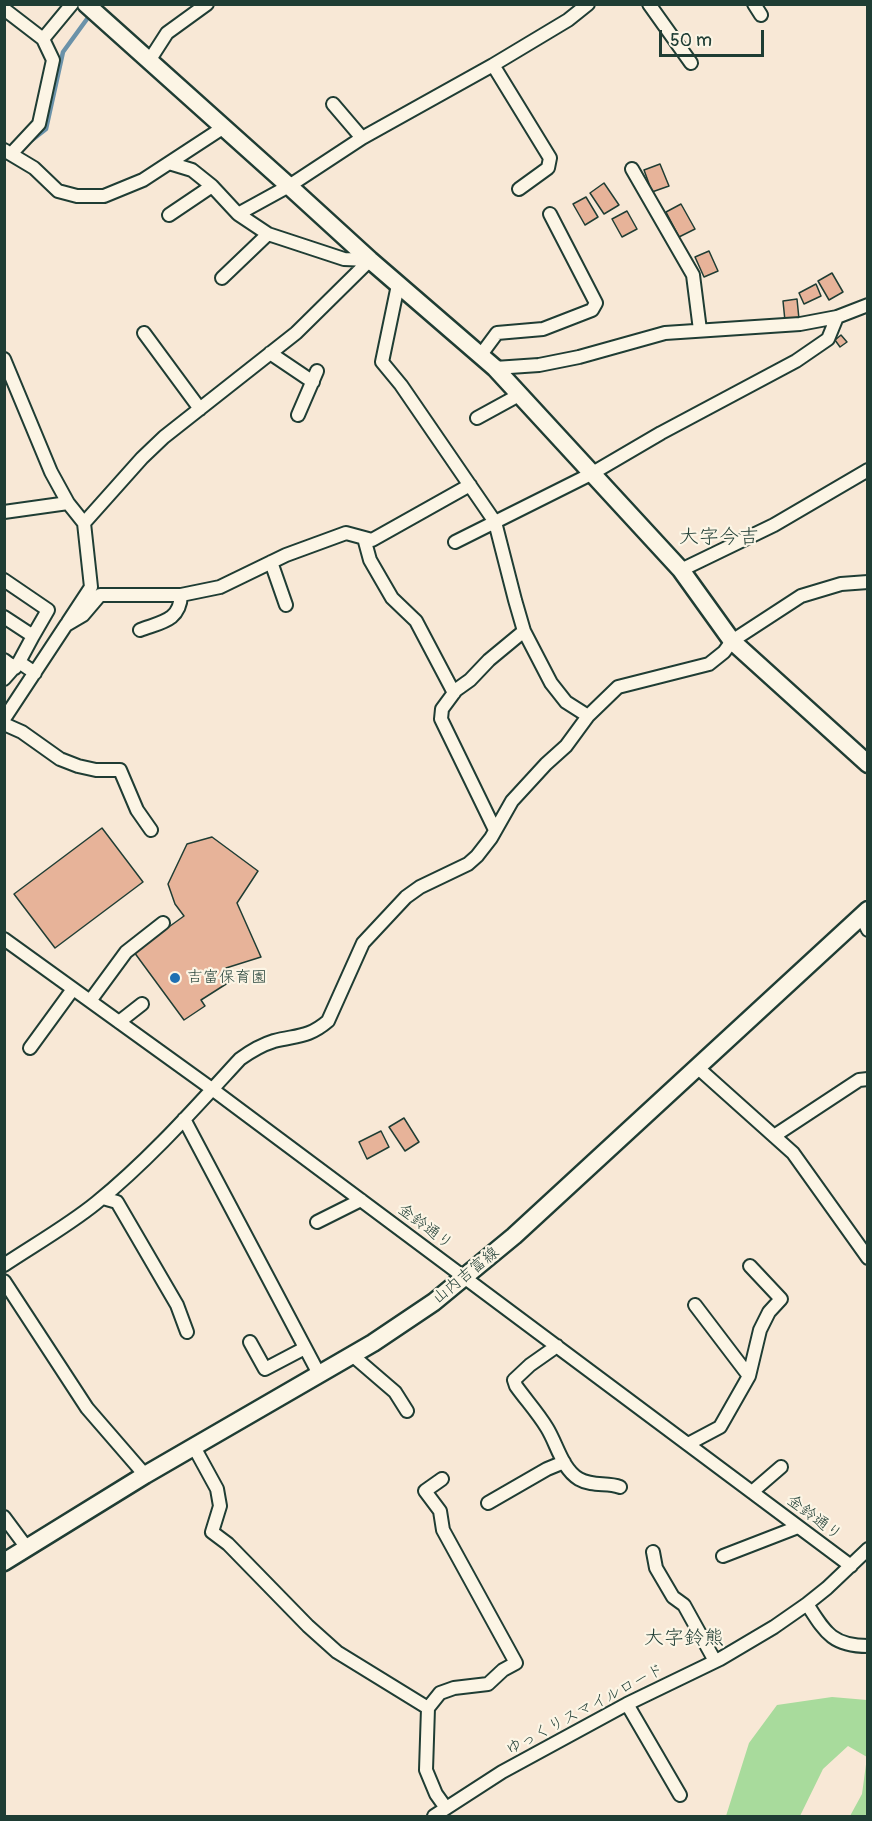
<!DOCTYPE html>
<meta charset="utf-8">
<style>
body{margin:0}
#map{position:relative;width:872px;height:1821px;overflow:hidden;background:#f8e8d6;font-family:Pangolin,sans-serif}
canvas{display:block}
.frame{position:absolute;inset:0;border:6px solid #1f3d34;pointer-events:none}
.scale{position:absolute;left:659px;top:30px;width:105px;height:27px;box-sizing:border-box;border:3px solid #1f3d34;border-top:0;padding-left:8px;font-size:18px;line-height:21px;white-space:nowrap;color:#1f3d34;-webkit-text-stroke:4px #fcf5e5;paint-order:stroke}
</style>
<div id="map">
<canvas width="872" height="1821"></canvas>
<div class="frame"></div>
<div class="scale">50 m</div>
</div>
<script>
const context = document.querySelector('canvas').getContext('2d');
context.lineJoin = 'round';
function fill(path, color) {
  context.fillStyle = color;
  context.fill(path, 'evenodd');
}
function stroke(path, color, width, dash) {
  context.strokeStyle = color;
  context.lineWidth = width;
  context.lineCap = dash ? 'butt' : 'round';
  context.setLineDash(dash || []);
  context.stroke(path);
}
function drawText(font, color, halo, rows, align = 'center') {
  context.font = font + ' Pangolin,"Klee One",sans-serif';
  context.lineWidth = 4.5;
  context.setLineDash([]);
  context.textBaseline = 'middle';
  context.strokeStyle = halo;
  context.fillStyle = color;
  for (const [text, x, y, turn = 0] of rows) {
    context.save();
    context.translate(x, y);
    context.rotate((+turn || 0) * Math.PI / 180);
    context.textAlign = isNaN(turn) ? turn : align;
    if (halo) context.strokeText(text, 0, 0);
    context.fillText(text, 0, 0);
    context.restore();
  }
}
fill(new Path2D(`
 M832,1697l35,3v116h-17l12,-22 5,-37 -19,-11 -25,23 -23,47h-74l23,-73 28,-38z`), '#a8db9c');
stroke(new Path2D(`
 M32,140l14,-11 17,-77 24,-33`), '#6b92a9', 4.5);
const building = new Path2D(`
 M660,164l9,22 -17,6 -8,-22z
 M604,183l15,22 -15,9 -14,-21z
 M586,197l12,20 -13,8 -12,-21z
 M681,204l14,25 -16,8 -13,-25z
 M627,211l10,18 -15,8 -10,-18z
 M709,251l9,20 -14,6 -9,-20z
 M832,273l11,19 -14,8 -11,-19z
 M816,284l5,12 -17,8 -5,-11z
 M797,299l2,20 -14,2 -2,-20z
 M841,335l6,7 -7,5 -5,-7z
 M102,828l41,54 -88,66 -41,-54z
 M212,837l46,34 -21,32 24,54 -35,11 8,11 -33,21 4,6 -21,14 -50,-68 50,-36 -9,-12 -7,-20 19,-40z
 M404,1118l15,24 -14,9 -16,-24z
 M381,1131l8,16 -22,12 -8,-17z`);
fill(building, '#e7b399');
stroke(building, '#1f3d34', 1.5);
const street = new Path2D(`
 M649,4l42,59
 M754,4l7,11
 M4,9l39,30
 M149,61l18,-28 40,-29
 M493,65l57,93 -2,10 -29,21
 M333,104l29,34
 M4,150l30,18 24,23 19,5h27l39,-16 81,-53
 M11,154l28,-30 14,-64 -10,-21 29,-35
 M169,163l23,7 20,16
 M632,169l61,106 7,55
 M169,215l43,-29 26,28
 M268,234l-30,-20 51,-28 73,-48 131,-73 75,-45 20,-16
 M222,278l46,-44 76,25 26,1
 M398,285l-16,77 19,23 94,137 20,78 9,31 27,52 15,19 22,14
 M144,333l56,76
 M270,353l43,29
 M480,356l17,-23 46,-4 49,-19 4,-7 -46,-89
 M4,359l47,113 17,31
 M495,368l44,-3 40,-8 86,-24 135,-9 37,-7 31,-12
 M298,415l19,-44
 M477,418l42,-23
 M4,512l64,-9 16,20 7,64 -23,35
 M84,523l58,-65 22,-21 132,-104 74,-73
 M364,538l6,22 22,38 24,23 38,72
 M455,542l136,-68 70,-41 135,-72 32,-22 9,-22
 M271,562l15,43
 M681,570l93,-45 94,-55
 M4,580l44,30 -15,26
 M4,617l29,19 -14,26 16,11
 M140,630c21,-8 40,-9 41,-35
 M4,660l11,8
 M4,679l15,-17
 M4,719l62,-94 17,-10 17,-20h81l39,-8 66,-32 60,-22 26,7 98,-55
 M4,724l18,8 38,27 18,7 18,4h24l17,40 14,20
 M495,830l-54,-111 1,-10 14,-19 14,-10 19,-20 35,-29
 M861,916l7,14
 M4,939l208,150 639,477
 M90,1001l36,-49 37,-29
 M119,1022l23,-18
 M30,1048l43,-59
 M697,1067l96,86 75,105
 M184,1119l135,255
 M774,1136l85,-56 9,-1
 M103,1198l14,4 60,103 10,27
 M317,1222l44,-22
 M4,1265c30,-20 65,-40 92,-62 53,-43 98,-94 144,-144 11,-8 21,-14 34,-18 23,-6 34,-3 54,-20l35,-78 43,-46 14,-10 48,-23 9,-8 14,-18 21,-37 34,-37 20,-18 22,-30 30,-29 91,-23 15,-12 8,-11 69,-45 40,-12 27,-2
 M4,1281l83,127 58,67
 M695,1305l54,71
 M250,1342l15,27 40,-21
 M557,1346l-27,19 -16,15 2,6c10,14 22,27 31,42 10,16 15,41 32,51 14,8 28,3 41,8
 M352,1355l43,37 12,19
 M688,1444l32,-17 29,-51 11,-46 9,-18 12,-13 -31,-33
 M194,1447l23,42 3,17 -8,26 16,12 80,82 29,26 91,56 -2,62 10,24 10,14
 M752,1492l29,-25
 M488,1503l59,-34 17,-7
 M4,1517l23,31
 M653,1552l3,16 17,29 11,8 31,56
 M723,1556l75,-29
 M807,1604c18,28 25,42 61,42
 M627,1704l53,91
 M428,1708l12,-15 14,-5 34,-4 15,-14 13,-7 -73,-133 -3,-19 -15,-20 17,-12
 M434,1816l68,-44 125,-68 93,-45 54,-32 33,-23 20,-16 41,-39`);
const secondary = new Path2D(`
 M86,4l203,182 81,74 125,108 186,202 51,71 136,123
 M4,1562l141,-87 228,-132 61,-41 80,-66 354,-326`);
stroke(street, '#1f3d34', 16);
stroke(secondary, '#1f3d34', 21);
stroke(street, '#fcf5e5', 12);
stroke(secondary, '#fcf5e5', 16);
for (const [x, y, r, color] of [
 [175,978,6,"#1f6fb2"]
]) {
  const dot = new Path2D();
  dot.arc(x, y, r, 0, 2 * Math.PI);
  context.fillStyle = color;
  context.fill(dot);
  stroke(dot, '#fcf5e5', 2);
}
drawText('16px', '#1f3d34', '#fcf5e5', [
 ["吉富保育園",187,978]
], 'left');
drawText('16px', '#1f3d34', '#fcf5e5', [
 ["金鈴通り",425,1227,37],
 ["山内吉富線",466,1276,-39],
 ["金鈴通り",814,1518,37],
 ["ゆっくりスマイルロード",585,1710,-28]
]);
drawText('20px', '#1f3d34', '#fcf5e5', [
 ["大字今吉",719,538],
 ["大字鈴熊",684,1639]
]);
</script>
